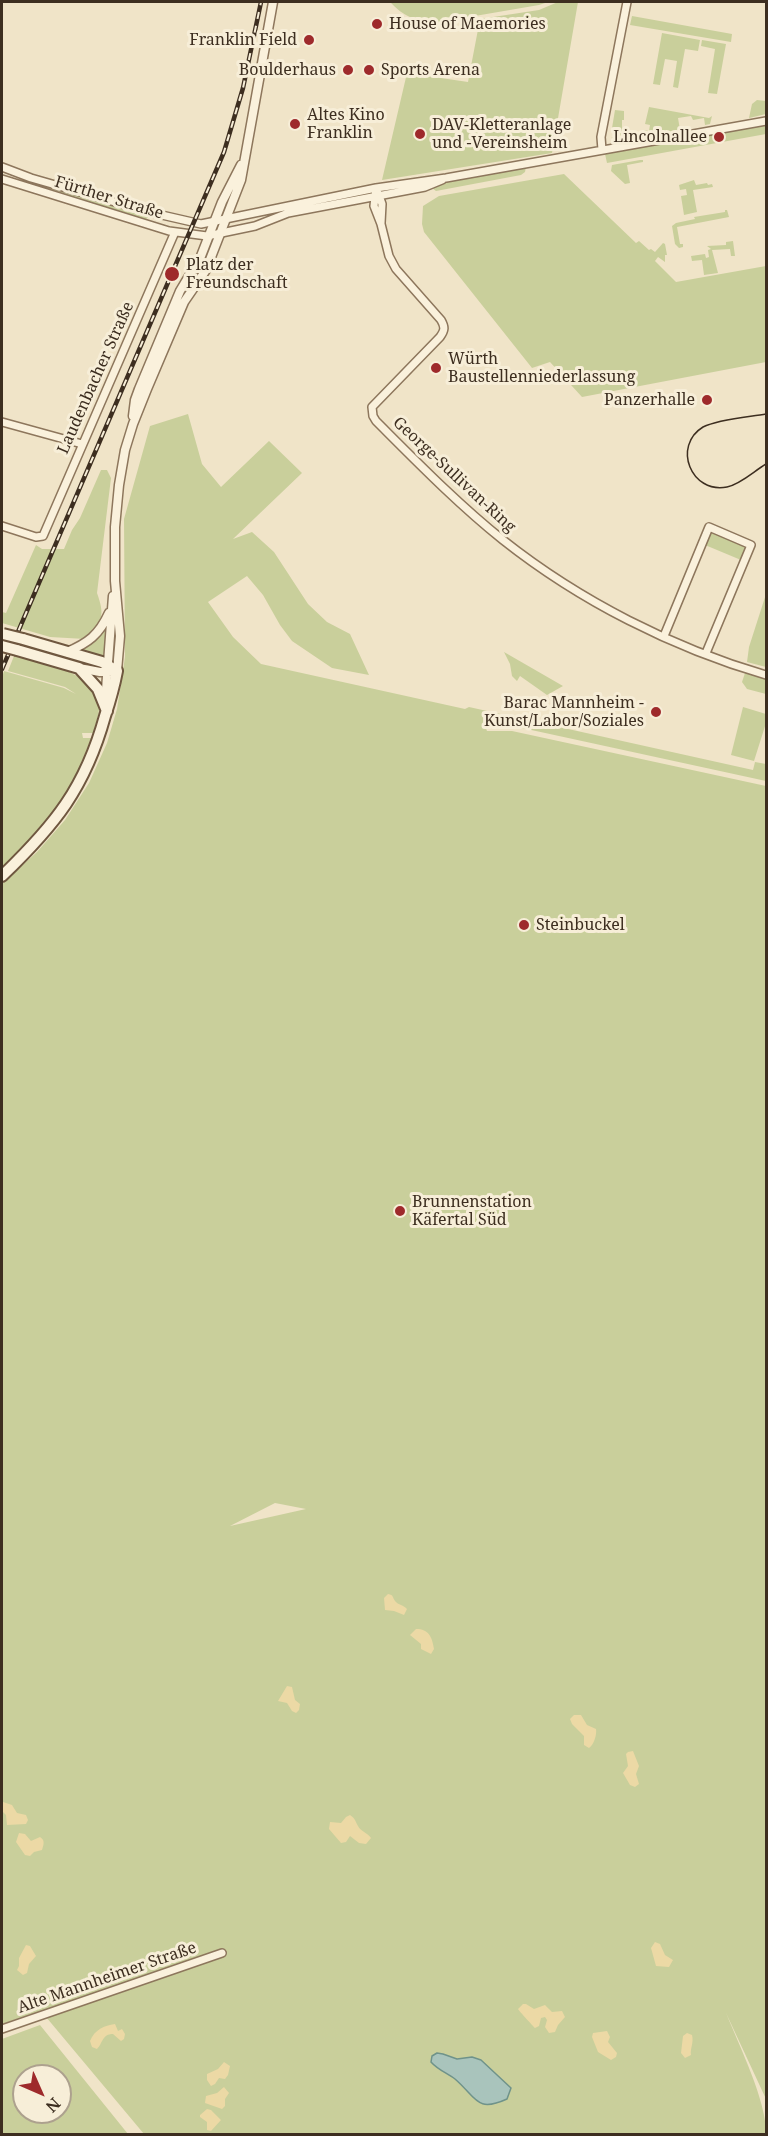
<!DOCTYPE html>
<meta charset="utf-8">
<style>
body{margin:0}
#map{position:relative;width:768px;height:2136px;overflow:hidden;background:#f0e4c8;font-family:"Noto Serif",serif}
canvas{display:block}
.frame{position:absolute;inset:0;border:3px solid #3d2e20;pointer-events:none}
.north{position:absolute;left:12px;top:2064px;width:60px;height:60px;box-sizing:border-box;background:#f7eed8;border:2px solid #ada18e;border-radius:50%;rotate:135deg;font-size:16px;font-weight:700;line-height:24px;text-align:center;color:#3d2e20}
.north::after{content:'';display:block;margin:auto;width:21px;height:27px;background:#9e2a2b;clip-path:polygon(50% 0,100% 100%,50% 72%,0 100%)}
</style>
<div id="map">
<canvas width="768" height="2136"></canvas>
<div class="frame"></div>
<div class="north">N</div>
</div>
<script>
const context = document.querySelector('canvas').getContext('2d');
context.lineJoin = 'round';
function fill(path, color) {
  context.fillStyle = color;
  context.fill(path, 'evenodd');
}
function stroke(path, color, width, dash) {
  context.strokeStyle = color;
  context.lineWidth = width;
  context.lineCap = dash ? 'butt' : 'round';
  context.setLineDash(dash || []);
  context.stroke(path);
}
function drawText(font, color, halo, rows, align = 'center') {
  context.font = font + ' "Noto Serif",serif';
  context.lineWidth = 6;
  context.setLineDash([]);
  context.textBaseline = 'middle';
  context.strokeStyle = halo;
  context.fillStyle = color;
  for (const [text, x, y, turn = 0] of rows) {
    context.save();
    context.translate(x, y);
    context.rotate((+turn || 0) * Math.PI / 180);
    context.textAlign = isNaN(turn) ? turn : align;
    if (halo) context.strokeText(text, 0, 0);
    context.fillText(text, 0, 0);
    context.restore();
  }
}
fill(new Path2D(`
 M390,2h158l-9,3 -105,18c-19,-2 -31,-7 -44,-21z
 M558,2h20l-26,151 -170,27 25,-107 61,9 12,-63 59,-9z
 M632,16l100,18 -1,8 -101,-17z
 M662,33l38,7 -2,11 -13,-2 -7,39 -5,-1 4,-26 -12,-2 -5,26 -7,-1z
 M702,40l24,4 -9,50 -9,-1 7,-44 -14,-3z
 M757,100l9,1v13l-17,4 3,-14z
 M649,107l60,11 3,-2 -2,8 -5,1 -1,-7 -11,2 -2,-4 -13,2 2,12 -63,10 -6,-3 5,1 1,-9 -5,-1 3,-18 9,1v9h-2v11l-2,5 1,2 23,-5v-3l5,1 1,-6 -5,-1z
 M766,125v9l-159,29 -2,-9z
 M640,160h3v2l-16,3 3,18 -5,1 -14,-13 1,-6z
 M526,167l-1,5 -4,3 -85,16 -4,-3 15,-7z
 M564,174l72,69 3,-2 10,9 2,-1 4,3 8,-9 2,1 2,11h-2v7l-7,-5 -3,4 21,21 90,-16v96l-184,35 -32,-35 -18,6 -108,-136 -2,-8 1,-18 16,-10z
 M694,180l2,5 11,-2 1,2 4,-1 1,3 -20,3 4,22 -13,3 -3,-19 6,-1 -1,-6 -6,1 -1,-5z
 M39,182l108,32 2,3 -3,2 -108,-31z
 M725,210h2l2,7 -52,10 3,17h3v3l-4,1 -4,-4 -3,-18 4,-3 19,-4 -1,-2 31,-5z
 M733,241l2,15h-4l-1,-7 -18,1 6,23 -14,2 -2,-15 -10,1 -1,-5 14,-2 1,4 3,-1 -1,-7 3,-1 -4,-3 19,-1v-3z
 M188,414l14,50 19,23 48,-46 33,32 -69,66 19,-7 22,20 34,52 19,18 23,12 19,41 -37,-7 -40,-27 -12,-16 -17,-30 -16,-19 -39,26 25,35 28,27 204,45 4,-2 284,63 2,-8 11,2v17l-253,-55h-28l2,5h25l254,55v1313l-40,-86c13,32 41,89 40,121h-622l-103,-123 -39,13v-1140l35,-32 28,-32 24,-37 18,-40 10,-34 8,-52 -1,-138 26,-93zM275,1503l31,6 -76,17z
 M101,470h6l4,8 -14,115c8,22 6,30 -12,46l-35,-2 -48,-14v-11l4,1 30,-68 6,4h22l8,-19 8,-12z
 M713,533l31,13 2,3 -5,11 -36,-15 5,-11z
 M766,594v73l-19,-5 2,-15z
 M107,626l-1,32 -27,-8 16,-9z
 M504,652l59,34 -16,9 -27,-19 -3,5 -5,-5 -2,-12z
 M14,656c29,8 86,15 85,54 -1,8 -4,16 -6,23h-11l1,5h8c-18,53 -49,93 -89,130v-191l2,-6 60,17 12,6 -11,-7 -57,-16z
 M745,673l21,6v15l-19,-5 -5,-7z
 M743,707l23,7v9l-12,38 -23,-6z
 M40,2025l88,109h-126v-95zM24,2076h36v36h-36z`), '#c9cf9b');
fill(new Path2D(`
 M388,1594c6,1 4,3 7,7 3,4 9,4 12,8l-3,6 -10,-4 -9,-1 -1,-12z
 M416,1629c13,0 16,8 18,20l-3,5 -10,-5v-5l-11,-9z
 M287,1686l5,1 3,13 5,4 -1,6 -3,3 -4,-2 -5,-8 -9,-2z
 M574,1715h7l6,10 9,4c1,5 -2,16 -7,19l-5,-3v-9l-12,-12 -2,-5z
 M633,1751l6,15 -3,8 3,10 -4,3 -5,-2 -7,-12 5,-7 -2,-12 2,-2z
 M3,1802l9,3 5,8 9,2 2,5 -2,4 -19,1 -1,-10 -4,-4v-8z
 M350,1815c6,4 5,6 8,11 3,6 9,6 13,12l-5,6 -7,-1 -9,-7 -4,6 -5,1 -12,-14 1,-7 11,1 5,-6z
 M19,1833l6,1 6,7 9,-4c5,3 4,7 2,13l-8,2 -4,4 -5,-1 -9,-13z
 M655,1942l5,2 5,11 8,5 -4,7 -13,-1 -5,-18z
 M26,1945l4,1 6,10 -7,8 -2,9 -4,2 -6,-5 2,-4v-8z
 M523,2004h3l8,5 11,-4 7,7 10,-1 3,6 -7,8 -3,7 -6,1 -4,-6 2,-7 -2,-3 -4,1 -2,8 -4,2c-1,-1 -16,-17 -17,-19z
 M115,2024l3,7 4,-2 3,5 -1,5 -3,2 -8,-7c-11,0 -10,9 -16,15l-5,-2 -2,-6c5,-12 14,-15 25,-17z
 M607,2031l3,6 -2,5 9,11 -1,4 -5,3 -13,-8 -6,-15 1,-4z
 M687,2033l5,2c2,8 -2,13 -1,20l-6,3 -4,-5 2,-17z
 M224,2062l6,4 -2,9 -3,4 -6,-1 -4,6 -4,2 -4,-6v-6l11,-5z
 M224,2087l5,6 -4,6v7l-3,3 -17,-6 1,-7 11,-3z
 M207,2109l4,1 10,10 -10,11 -4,-1v-8l-7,-5v-2z`), '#ecd9a5');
const water = new Path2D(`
 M437,2053l6,1 14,5 15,-2 9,3 30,28 -4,11c-31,14 -30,-1 -52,-20 -8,-6 -17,-9 -24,-17l1,-6z`);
fill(water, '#a9c4bc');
stroke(water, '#6f938a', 1.5);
const minor = new Path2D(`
 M602,150l-1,-13 26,-135
 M2,167l29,11 122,35 48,11 175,-36 70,-10 320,-57
 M2,179l167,52 38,5 48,-10 33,-13 137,-26 17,-7
 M376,188l-2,18 7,18 8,32 7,13 45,51c4,7 4,10 -1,17l-68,70 1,9 3,5c41,41 82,83 127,119 77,61 170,108 263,135
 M378,193l4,11 -1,19
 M2,422l80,22
 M2,526l34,11 7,-1 132,-304
 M664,636l45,-109 42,18 -45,108
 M2,2029l220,-76`);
const tertiary = new Path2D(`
 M133,416l2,-16 4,-11 41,-98 21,-35 21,-54 19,-37
 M67,652c21,-9 32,-17 42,-39
 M79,668l21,4 17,-1 3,-35 -5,-55v-54l4,-42 6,-35 8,-26 14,-35 37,-87 22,-32 35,-90 32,-178
 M105,703l8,-107`);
const secondary = new Path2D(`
 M17,650l62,18 19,21 9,22
 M2,876c53,-51 83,-88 103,-160 5,-15 9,-29 12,-45l-15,-9 -79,-23`);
stroke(minor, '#8d765c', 10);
stroke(tertiary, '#8d765c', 11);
stroke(secondary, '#6f573f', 14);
stroke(minor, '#faf1dc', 7);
stroke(tertiary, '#faf1dc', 8);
stroke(secondary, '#faf1dc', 10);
stroke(new Path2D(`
 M766,414c-17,3 -47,5 -63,13 -31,19 -12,67 24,60 14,-3 27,-16 39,-23`), '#3d2e20', 1.5);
const rail = new Path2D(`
 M2,669l222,-517 19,-64 18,-86`);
stroke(rail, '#3d2e20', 4.5);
stroke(rail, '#f7eed8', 2, [7]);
const secondaryBridge = new Path2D(`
 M3,634l20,5
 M2,646l15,4`);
stroke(secondaryBridge, '#6f573f', 14, []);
stroke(secondaryBridge, '#faf1dc', 10);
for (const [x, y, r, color] of [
 [377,24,6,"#9e2a2b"],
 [309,40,6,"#9e2a2b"],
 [348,70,6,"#9e2a2b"],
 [369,70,6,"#9e2a2b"],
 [295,124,6,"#9e2a2b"],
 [420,134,6,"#9e2a2b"],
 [719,137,6,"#9e2a2b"],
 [172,274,8,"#9e2a2b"],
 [436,368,6,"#9e2a2b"],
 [707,400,6,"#9e2a2b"],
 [656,712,6,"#9e2a2b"],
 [524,925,6,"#9e2a2b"],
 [400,1211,6,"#9e2a2b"]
]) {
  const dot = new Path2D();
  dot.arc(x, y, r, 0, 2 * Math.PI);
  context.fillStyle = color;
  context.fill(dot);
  stroke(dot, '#f7eed8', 2);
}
drawText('16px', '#3d2e20', '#f7eed8', [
 ["House of Maemories",389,24],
 ["Franklin Field",297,40,"right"],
 ["Boulderhaus",336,70,"right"],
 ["Sports Arena",381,70],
 ["Altes Kino",307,115],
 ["Franklin",307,133],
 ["DAV-Kletteranlage",432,125],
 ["und -Vereinsheim",432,143],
 ["Lincolnallee",707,137,"right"],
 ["Platz der",186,265],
 ["Freundschaft",186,283],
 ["Würth",448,359],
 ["Baustellenniederlassung",448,377],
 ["Panzerhalle",695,400,"right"],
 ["Barac Mannheim -",644,703,"right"],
 ["Kunst/Labor/Soziales",644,721,"right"],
 ["Steinbuckel",536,925],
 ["Brunnenstation",412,1202],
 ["Käfertal Süd",412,1220]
], 'left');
drawText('16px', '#3d2e20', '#f7eed8', [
 ["Fürther Straße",109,198,17],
 ["Laudenbacher Straße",96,378,-66],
 ["George-Sullivan-Ring",454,475,43],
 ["Alte Mannheimer Straße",107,1978,-19]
]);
</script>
